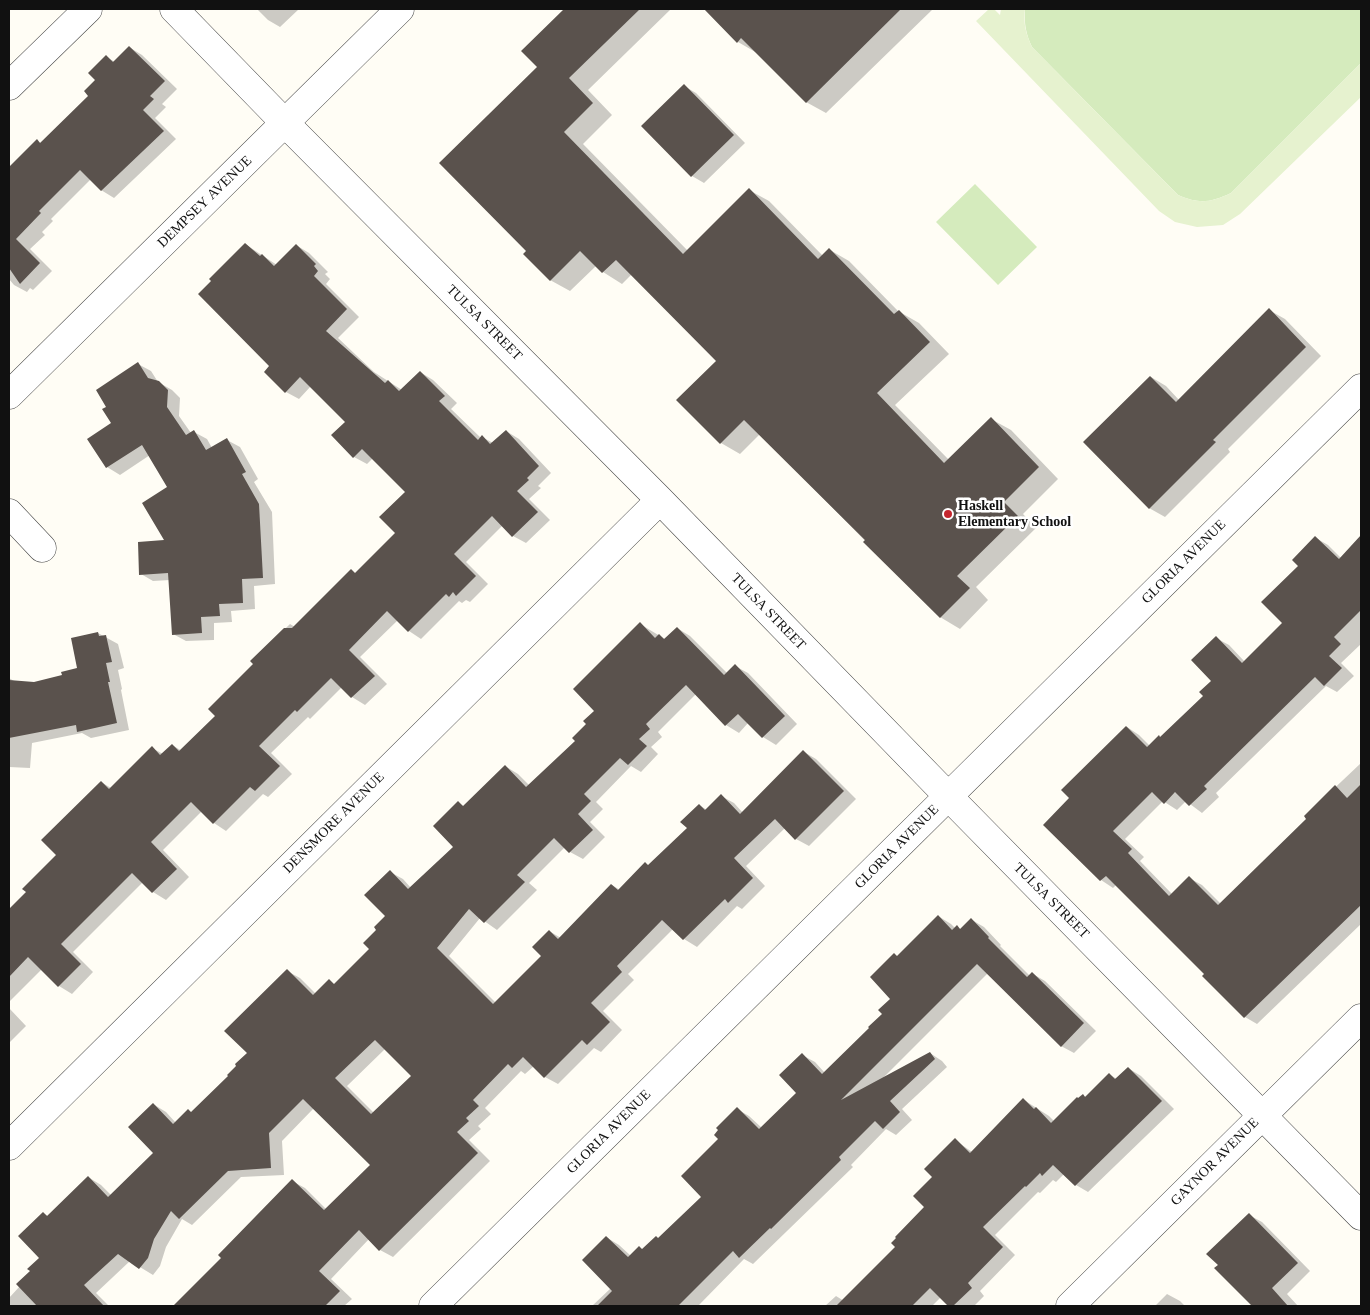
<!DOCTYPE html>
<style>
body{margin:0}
#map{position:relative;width:1370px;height:1315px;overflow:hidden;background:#fffdf5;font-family:"Times New Roman",serif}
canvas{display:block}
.frame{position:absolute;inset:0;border:10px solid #111;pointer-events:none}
</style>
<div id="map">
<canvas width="1370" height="1315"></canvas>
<div class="frame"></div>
</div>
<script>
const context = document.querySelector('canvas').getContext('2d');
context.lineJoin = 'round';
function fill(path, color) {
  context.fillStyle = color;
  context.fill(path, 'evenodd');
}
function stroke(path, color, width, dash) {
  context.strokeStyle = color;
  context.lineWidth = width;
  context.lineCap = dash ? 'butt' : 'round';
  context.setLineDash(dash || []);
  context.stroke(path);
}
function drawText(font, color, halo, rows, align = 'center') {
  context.font = font + ' "Times New Roman",serif';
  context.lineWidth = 5;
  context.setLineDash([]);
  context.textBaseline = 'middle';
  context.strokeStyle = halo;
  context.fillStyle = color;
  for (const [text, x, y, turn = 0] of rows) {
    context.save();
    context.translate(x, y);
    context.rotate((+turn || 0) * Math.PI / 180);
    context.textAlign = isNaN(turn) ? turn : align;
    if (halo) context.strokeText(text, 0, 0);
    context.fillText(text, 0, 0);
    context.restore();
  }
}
fill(new Path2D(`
 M1025,9h336v54l-130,130c-21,10 -32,11 -53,2l-146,-148c-6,-13 -8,-23 -7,-38z
 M975,184l62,63 -39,38 -62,-63z`), '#d5ebbd');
fill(new Path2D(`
 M989,9h5l6,6 1,-6h24c-2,14 1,25 7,38l146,148c21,9 32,8 53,-2l130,-130v34l-121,117 -17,11 -26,2 -22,-5 -16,-11 -183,-190z`), '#e6f2cf');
fill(new Path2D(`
 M257,9h42l-19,18 -12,-7z
 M566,9h105l-83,81 24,25 -29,29 105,107 61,-61 20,11 54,55 7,-6 19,11 49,50 21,12 30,31 -54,51 54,55 42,-41 20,11 47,49 -35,35 13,14 -60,59 12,13 -28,29 -20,-12 -180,-183 -20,20 -19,-11 -4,-82 -85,-87 -10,10 -19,-12 -7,-6 -26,25 -20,-11 -22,-29 11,-184 -16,-16z
 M705,9h92l5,4 4,-4h127l-107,104 -20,-11 -49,-49 -19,-11z
 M129,47l13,8 35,34 -15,15 4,3 -11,11 21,21 -62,59 -13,-8 -10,-11 -40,40 2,2 -11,11 3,3 -15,14 22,22 -19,19 -3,-2 -3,4 -13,-7 -5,-6v-110l28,-28 4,2 49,-47 16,-39 9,5z
 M684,86l12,7 49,50 -41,40 -12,-7z
 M245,244l32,21 19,-20 13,8 19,19 -3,2 5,5 -4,5 33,33 -21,21 36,34 28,18 18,-18 13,8 24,23 -6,6 30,29 1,-1 11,6 13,-12 13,8 32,34 -13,13 3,2 -12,11 21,21 -24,23 -13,-7 -10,-11 -37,37 22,22 -18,18 -4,-2 -4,3 -3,-2 -38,38 -12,-8 -11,-11 -38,37 27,27 -22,21 -13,-8 -10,-10 -32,32 -2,-2 -37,36 21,21 -24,23 -5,-3 -37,37 -12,-8 -12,-12 -39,39 26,27 -23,23 -13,-8 -10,-10 -70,70 20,20 -21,22 -13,-8 -17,-17 -33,33v-91l19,-19 30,-37 43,-73 10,6 41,-40 11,6 9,-9 10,6 35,-35 38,-52 -3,-3 38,-37 5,3 61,-53 41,-41 10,-41 -34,-34 -6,6 -13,-7 -8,-35 -35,-36 -12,13 -13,-7 -15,-26z
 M1269,310l16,9 36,37 -93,93 2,3 -65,65 -16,-9 2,-131 15,9 13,14z
 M138,364l13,7 7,11 14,8 8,8 -1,18 12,17 3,-1 13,7 5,9 15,-8 13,7 18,32 -4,3 18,30 3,72 -21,2 1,23 -24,2 1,11 -18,1v17l-28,1 -13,-7 -3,-54 -17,1 -12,-7 25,-32 3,-54 -19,-33 -30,20 -13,-8 6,-44 -5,-16z
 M1316,538l12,7 13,13 13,-8 7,-8v102l-20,19 13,13 -17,16 -11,-6 -110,107 3,4 -17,16 -16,-12 -9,9 -14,-9 -38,38 19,18 -4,4 32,33 17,-16 13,7 19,19 87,-85 -3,-3 56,-53v161l-104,100 -12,-7 -40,-43 -89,-89 -3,3 -12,-8 -30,-82 56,-71 12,8 11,11 11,-8 44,-42 8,-15 3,-43 13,7 16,17 39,-39 15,-57z
 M640,624l25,15 12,-11 13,8 37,37 8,-7 13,7 49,51 -21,21 -13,-8 -15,-14 -9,10 -13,-8 -30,-31 -38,38 4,5 -11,10 7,7 -17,18 -10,-6 -35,36 7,7 -13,13 15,15 -22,22 -13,-7 -5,-5 -36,36 8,7 -40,40 -17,-12 -31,38 47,47 46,-47 7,-25 12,7 51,-53 8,5 29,-24 40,-38 10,-23 8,5 14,-14 13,7 9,10 61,-61 12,7 40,40 -47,47 -13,-7 -11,-11 -39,38 19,20 -23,23 -5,-3 -40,41 -13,-8 -11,-10 -45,45 6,6 -31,31 19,19 -21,22 -7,-4 -36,36 -13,-7 -11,-11 -9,8 -4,-3 -36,37 6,6 -13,12 3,3 -12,11 21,21 -97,96 -13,-7 -11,-11 -38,40 21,20 -8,7h-169l48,-48 69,-77 13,7 21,21 46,-44 -58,-57 -32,33 2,34 -43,2 -49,48 -10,-6 -16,28 -6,19 -7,9 -23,-14 -34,32 13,13h-100v-8l11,-12 21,-28 3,-44 4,2 40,-39 13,8 11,11 43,-43 -2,-49 13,8 10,11 16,-11 38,-36 19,-23 38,-82 13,7 16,16 13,-13 6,4 36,-36 7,-19 9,-14 3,-44 13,7 8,9 44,-41 3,-44 7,4 40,-41 13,8 12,12 47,-45 19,-30zM385,1049l28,27 -39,37 -27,-27z
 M98,633l20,11 6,24 -6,2 4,19 -1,1 8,40 -38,8 -9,-5 -50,10 -2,25 -21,-1v-89l5,3 20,2 29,-7 16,-7z
 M938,916l13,8 4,4 2,-1 5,3 10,-10 12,7 17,18 -1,1 30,30 3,-2 12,7 51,50 -22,22 -13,-7 -73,-73 -105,105 47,-25 12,8 5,6 -45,42 10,11 -16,15 -10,-6 -35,36 2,2 -100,97 -9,-5 -45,46 1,1h-108l19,-18 -5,-51 13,8 12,11 12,-6 16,-11 44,-42 17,-58 17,-30 12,7 13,12 36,-35 4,-38 13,7 10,11 59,-59 8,-15 6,-42z
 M9,1008l17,18 -17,17z
 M1128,1068l13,8 33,33 -86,83 -12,-7 -12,-11 -8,8 -3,-2 -13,13 -2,-1 -43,43 20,20 -35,36 4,5 -10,10h-25l-8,-9 -9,9h-107l11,-10 8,5 53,-54 29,-40 8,-30 21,-37 17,12 52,-52 25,16 5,5 29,-26 3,2 24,-22 7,4z
 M1249,1215l13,7 48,49 -23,23 11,12h-45l-37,-38z
 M1167,1294l13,7 5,5h-30z`), '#0003');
fill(new Path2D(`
 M564,9h76l-71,69 24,25 -29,29 119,122 66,-66 69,71 11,-11 65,66 5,-4 31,32 -53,51 67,70 47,-46 48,50 -35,35 14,14 -61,60 13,12 -30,30 -77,-76 2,-2 -121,-120 -24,24 -44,-44 40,-39 -100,-101 -14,13 -22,-22 -30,30 -27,-27 3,-3 -87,-88 98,-96 -16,-16z
 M704,9h197l-95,94 -65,-65 -4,5z
 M129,46l36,35 -15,15 4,3 -11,11 21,21 -63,60 -21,-21 -41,41 2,2 -25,26 24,24 -20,21 -11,-16v-101l28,-28 3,4 48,-47 -4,-5 11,-11 -7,-7 18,-18 7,7z
 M684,84l50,51 -43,42 -50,-51z
 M245,243l15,13 2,-2 12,12 22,-22 20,20 -2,2 4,5 -4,5 33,33 -21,22 59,52 3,-3 11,11 21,-20 25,25 -6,5 39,39 4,-5 8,9 16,-14 33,36 -12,12 2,2 -12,11 21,21 -26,25 -20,-21 -38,38 22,22 -20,20 -3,-4 -4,5 -3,-3 -38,38 -21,-21 -38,39 26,26 -24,22 -20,-20 -34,34 -2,-2 -36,36 21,20 -25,25 -5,-4 -37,37 -22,-22 -40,40 26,27 -25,24 -20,-20 -71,71 20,20 -23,23 -30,-30 -19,20v-68l17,-17 -4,-3 34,-34 -15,-15 60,-59 8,8 43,-43 8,9 12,-11 7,7 36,-35 -7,-7 45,-45 -3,-3 34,-33h8l59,-59 4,4 40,-40 -16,-16 26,-25 -43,-43 -9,9 -22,-23 14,-13 -45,-45 -15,16 -21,-21 5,-6 -71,-72 13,-13 -2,-2z
 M1269,308l37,39 -93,93 3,2 -67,67 -66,-67 67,-66 26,26z
 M138,362l10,16 11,3 9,9 -1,17 19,28 8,-5 12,20 21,-12 19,34 -4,2 17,30 4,74 -21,1 1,24 -24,1 1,12 -19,1 1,16 -30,2 -4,-62 -29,2 -1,-33 26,-2 -22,-37 25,-16 -25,-42 -36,23 -19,-29 24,-16 -9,-14 4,-2 -10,-17z
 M1361,535v75l-27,27 7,7 -12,12 13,12 -18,18 -9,-9 -111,109 3,3 -18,17 -14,-14 -11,12 -12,-12 -39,39 19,18 -4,4 41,43 20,-20 29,29 88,-86 -2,-3 31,-31 12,13 14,-14v121l-117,113 -42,-42 2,-2 -98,-98 -6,5 -57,-56 26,-27 -8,-8 65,-64 21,21 12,-12 1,2 43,-41 -4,-4 12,-11 -20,-21 25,-24 26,27 40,-40 -21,-21 37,-36 -6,-6 23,-24 24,23z
 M640,622l15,16 4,-4 5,5 13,-12 47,48 11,-11 50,52 -23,22 -24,-24 -13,12 -39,-41 -40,39 4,5 -11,10 8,7 -19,19 -8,-7 -36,36 7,7 -13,13 15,16 -24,23 -15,-15 -37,37 8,7 -41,41 -15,-14 -32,39 56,56 48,-48 -9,-9 17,-17 9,9 53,-55 7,6 27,-28 3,3 39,-37 -7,-6 19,-18 6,6 16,-16 19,20 63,-64 41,41 -49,49 -20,-21 -41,39 19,20 -25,25 -3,-4 -42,41 -21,-20 -45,46 5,6 -31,31 19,19 -23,23 -5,-5 -38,38 -21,-21 -11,11 -4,-4 -35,36 6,6 -13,12 3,3 -12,11 21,21 -99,98 -20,-21 -40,41 21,20 -15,15h-152l48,-48 -3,-3 74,-76 32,31 46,-45 -67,-66 -34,34 2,35 -43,3 -49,48 -8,-8 -17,28 -6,19 -9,11 -21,-15 -34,31 20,21h-67l-21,-22 14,-13 -3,-2 12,-11 -21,-22 25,-24 4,4 41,-40 20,21 45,-44 -25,-26 25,-24 20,21 15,-15 3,3 37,-36 -1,-1 9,-9 -1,-2 12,-11 -23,-22 63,-62 26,26 16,-16 5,5 35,-35 -6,-6 13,-13 -2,-3 11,-11 -21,-21 26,-25 18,19 45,-42 -20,-21 25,-25 5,5 42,-41 21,22 49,-46 -3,-3 14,-14 -3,-3 11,-10 -21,-22zM375,1040l36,36 -40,38 -36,-36z
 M98,632l1,4 7,-1 6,27 -6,1 4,19h-2l9,41 -40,9 -1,-7 -67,13v-58l25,2 28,-7 -1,-3 16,-4 -6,-30z
 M938,915l14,15 5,-5 3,4 11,-11 18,19 -1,1 39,39 5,-5 52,51 -23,24 -84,-83 -136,136 89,-48 5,7 -45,42 10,11 -17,17 -8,-8 -36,36 2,3 -70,69 -1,-1 -31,30 -6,-7 -55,55h-81l15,-15 -30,-31 24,-24 22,21 11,-11 3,3 14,-13 2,2 43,-41 -20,-21 37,-37 -4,-4 4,-5 -2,-2 21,-21 22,22 37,-36 -17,-18 23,-22 20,21 47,-46 -1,-1 14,-13 -4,-4 12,-11 -20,-22 24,-24 3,3z
 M1128,1067l34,34 -87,85 -22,-21 -11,11 -2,-3 -14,14 -1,-1 -42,41 20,20 -35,36 4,5 -19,18h-5l-18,-18 -18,18h-76l59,-59 -4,-4 5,-5 -1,-1 29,-30 -11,-11 19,-19 -8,-8 31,-31 15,15 53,-55 11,11 2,-2 15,16 26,-26 1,1 5,-4 2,3 24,-24 6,6z
 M1249,1213l49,50 -26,25 16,18h-36l-38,-38 4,-3 -12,-11z`), '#5a524d');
const minor = new Path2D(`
 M174,9l111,114 375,377 288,296 413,420
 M9,86l79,-77
 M9,395l391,-386
 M9,513l33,35
 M9,1146l651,-646
 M433,1306l928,-918
 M1070,1306l291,-288`);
stroke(minor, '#444', 29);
stroke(minor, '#fff', 28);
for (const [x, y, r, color] of [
 [948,514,5,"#c4262e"]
]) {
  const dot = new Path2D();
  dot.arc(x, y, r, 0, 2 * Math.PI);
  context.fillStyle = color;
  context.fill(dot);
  stroke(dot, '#fff', 2);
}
drawText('14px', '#111', '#fff', [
 ["DEMPSEY AVENUE",205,202,-44],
 ["TULSA STREET",484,323,45],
 ["GLORIA AVENUE",1184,562,-45],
 ["TULSA STREET",768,612,46],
 ["DENSMORE AVENUE",334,823,-45],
 ["GLORIA AVENUE",897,847,-45],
 ["TULSA STREET",1051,901,45],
 ["GLORIA AVENUE",609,1132,-45],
 ["GAYNOR AVENUE",1215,1162,-45]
]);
drawText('bold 14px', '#111', '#fff', [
 ["Haskell",958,506],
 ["Elementary School",958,522]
], 'left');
</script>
